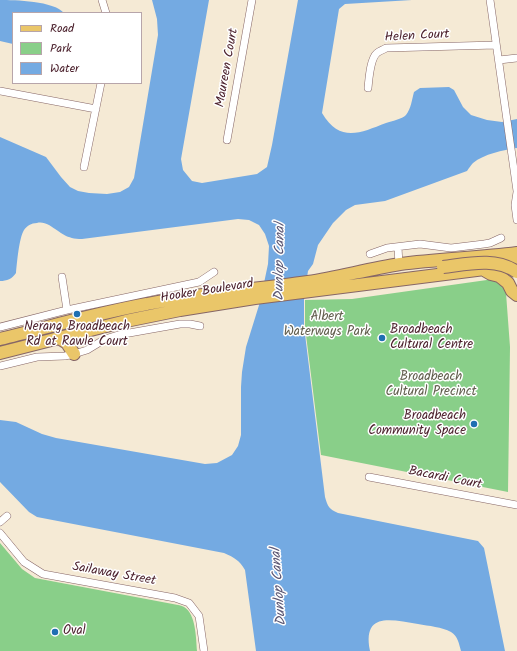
<!DOCTYPE html>
<style>
body{margin:0}
#map{position:relative;width:517px;height:651px;overflow:hidden;background:#f5ead5;font-family:Kalam,sans-serif}
canvas{display:block}
.legend{position:absolute;left:12px;top:12px;width:130px;height:72px;box-sizing:border-box;background:#fff;border:1px solid #b7a5aa;margin:0;padding:5px 7px;list-style:none;font-size:12px;color:#4a1f2b}
.legend li{display:flex;align-items:center;gap:8px;height:20px}
.legend b{width:20px;border:1px solid #b7a5aa}
</style>
<div id="map">
<canvas width="517" height="651"></canvas>
<ul class="legend">
<li><b style="height:5px;background:#eac669"></b>Road</li>
<li><b style="height:11px;background:#89cf89"></b>Park</li>
<li><b style="height:11px;background:#74aae2"></b>Water</li>
</ul>
</div>
<script>
const context = document.querySelector('canvas').getContext('2d');
context.lineJoin = 'round';
function fill(path, color) {
  context.fillStyle = color;
  context.fill(path, 'evenodd');
}
function stroke(path, color, width, dash) {
  context.strokeStyle = color;
  context.lineWidth = width;
  context.lineCap = dash ? 'butt' : 'round';
  context.setLineDash(dash || []);
  context.stroke(path);
}
function drawText(font, color, halo, rows, align = 'center') {
  context.font = font + ' Kalam,sans-serif';
  context.lineWidth = 3;
  context.setLineDash([]);
  context.textBaseline = 'middle';
  context.strokeStyle = halo;
  context.fillStyle = color;
  for (const [text, x, y, turn = 0] of rows) {
    context.save();
    context.translate(x, y);
    context.rotate((+turn || 0) * Math.PI / 180);
    context.textAlign = isNaN(turn) ? turn : align;
    if (halo) context.strokeText(text, 0, 0);
    context.fillText(text, 0, 0);
    context.restore();
  }
}
fill(new Path2D(`
 M494,279l9,7 3,7 4,54 -2,145 -187,-37 -16,-128v-27l47,-1z
 M0,543l22,26 13,9 143,27c2,0 4,1 6,2 12,7 12,31 13,44h-197z`), '#89cf89');
fill(new Path2D(`
 M0,0c15,0 54,1 64,13h-51v31l-13,-3z
 M152,0h57l-28,159 2,11 9,11 10,2 55,-9 10,-7 5,-22 26,-145h114l-67,4 -6,5 -17,104c18,30 38,20 64,10 6,-2 16,-4 20,-8 5,-6 6,-16 8,-23l6,-4 29,-1 5,3 9,17 8,8 16,5 15,2 15,-3v29c-14,2 -33,6 -44,15 -2,2 -4,5 -6,8l-82,30 -30,4 -9,5 -13,13 -15,22 -5,19 -5,7 -4,26v29l21,171c3,10 4,12 13,16l140,28 6,7 21,103h-44c-2,-7 -3,-15 -10,-19 -9,-5 -22,-6 -33,-8 -26,-4 -56,-13 -48,27h-114l-11,-81c-6,-10 -10,-12 -21,-17l-187,-36 -8,-5 -29,-30v-62l16,2 26,12 14,4 149,26 12,-1 15,-8 6,-9 3,-11v-48l1,-15 4,-25 14,-45 8,-38 1,-18 -4,-12 -6,-9 -10,-5 -11,-1 -156,20c-16,0 -20,-6 -33,-14 -4,-2 -8,-3 -12,-2 -6,0 -10,3 -13,7 -5,8 -7,33 -8,43 -4,6 -9,8 -16,8v-144l46,20 15,20 9,10 8,4 11,2 18,1 13,-2 9,-5 5,-9 24,-143 -1,-16z`), '#74aae2');
const street = new Path2D(`
 M102,0l4,13
 M490,0l27,191
 M499,60l18,-2
 M368,88c1,-9 2,-29 9,-35 2,-2 6,-3 9,-5l110,-3
 M0,91l96,18
 M227,140l25,-140
 M84,167l17,-84
 M517,192l-2,13 2,15
 M398,247l1,18
 M370,254l17,-6 33,-4 31,4 33,-4 6,-1 11,-5
 M62,277l5,33
 M0,327l67,-17 132,-28 15,-10
 M0,366l37,-9 28,-1 9,-2 13,-4 18,-11 13,-4 62,-11h10l10,2
 M369,477l148,28
 M0,522l7,-6
 M0,533l24,29 19,12 132,24 14,5 10,13 5,35`);
const primary = new Path2D(`
 M484,270l7,4 8,2 4,3 5,4 4,8 5,4
 M59,338l8,5 7,11
 M0,339c49,-12 97,-26 147,-35 53,-11 107,-14 161,-22 31,-5 61,-13 92,-18 39,-5 78,-6 117,-11
 M0,353l126,-32 54,-11 75,-12 262,-33`);
stroke(street, '#866666', 8);
stroke(primary, '#866666', 14);
stroke(street, '#fff', 7);
stroke(primary, '#eac669', 12);
const primaryBridge = new Path2D(`
 M443,267c25,-3 52,-10 74,5`);
stroke(primaryBridge, '#866666', 14, []);
stroke(primaryBridge, '#eac669', 12);
for (const [x, y, r, color] of [
 [77,314,4,"#1f6fb2"],
 [382,338,4,"#1f6fb2"],
 [474,424,4,"#1f6fb2"],
 [55,632,4,"#1f6fb2"]
]) {
  const dot = new Path2D();
  dot.arc(x, y, r, 0, 2 * Math.PI);
  context.fillStyle = color;
  context.fill(dot);
  stroke(dot, '#fff', 1.5);
}
drawText('13px', '#4a1f2b', '#fff', [
 ["Helen Court",417,37,-3],
 ["Maureen Court",228,68,-80],
 ["Hooker Boulevard",207,292,-9],
 ["Bacardi Court",445,479,11],
 ["Sailaway Street",114,575,10]
]);
drawText('13px', '#605d4c', '#fff', [
 ["Albert",327,318],
 ["Waterways Park",327,333],
 ["Broadbeach",431,378],
 ["Cultural Precinct",431,393]
]);
drawText('13px', '#4a1f2b', '#fff', [
 ["Nerang Broadbeach",77,328,"center"],
 ["Rd at Rawle Court",77,343,"center"],
 ["Broadbeach",390,331],
 ["Cultural Centre",390,346],
 ["Broadbeach",466,417,"right"],
 ["Community Space",466,432,"right"],
 ["Oval",63,632]
], 'left');
drawText('italic 14px', '#5b5774', '#fff', [
 ["Dunlop Canal",281,262,-89],
 ["Dunlop Canal",280,587,-94]
]);
</script>
